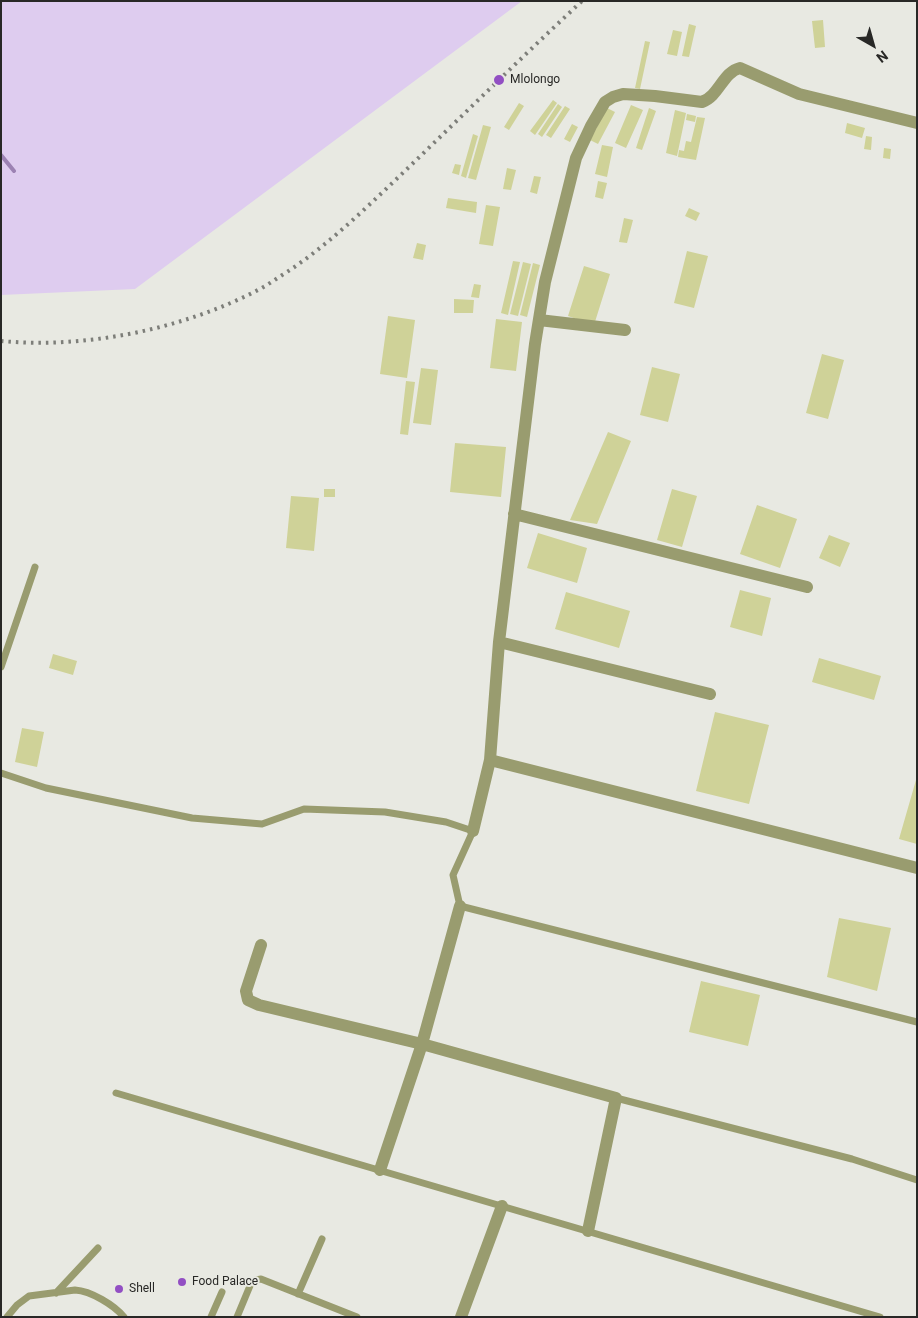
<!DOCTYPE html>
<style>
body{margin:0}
#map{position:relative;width:918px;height:1318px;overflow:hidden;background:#e8e9e2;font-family:Roboto,sans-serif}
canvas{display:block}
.frame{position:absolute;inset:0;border:2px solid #282826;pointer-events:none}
.north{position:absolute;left:848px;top:20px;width:50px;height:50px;-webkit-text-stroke:4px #e8e9e2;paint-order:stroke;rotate:142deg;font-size:14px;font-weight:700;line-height:20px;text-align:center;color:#282826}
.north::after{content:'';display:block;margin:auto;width:18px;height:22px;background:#282826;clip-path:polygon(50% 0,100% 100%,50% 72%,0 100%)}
</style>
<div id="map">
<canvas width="918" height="1318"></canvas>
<div class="frame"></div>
<div class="north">N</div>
</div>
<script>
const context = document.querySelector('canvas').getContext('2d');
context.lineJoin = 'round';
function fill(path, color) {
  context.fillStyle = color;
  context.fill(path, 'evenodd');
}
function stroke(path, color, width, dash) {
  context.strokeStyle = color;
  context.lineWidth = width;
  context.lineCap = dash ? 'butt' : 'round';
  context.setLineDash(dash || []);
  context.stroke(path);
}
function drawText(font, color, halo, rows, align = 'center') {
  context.font = font + ' Roboto,sans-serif';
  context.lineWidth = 4;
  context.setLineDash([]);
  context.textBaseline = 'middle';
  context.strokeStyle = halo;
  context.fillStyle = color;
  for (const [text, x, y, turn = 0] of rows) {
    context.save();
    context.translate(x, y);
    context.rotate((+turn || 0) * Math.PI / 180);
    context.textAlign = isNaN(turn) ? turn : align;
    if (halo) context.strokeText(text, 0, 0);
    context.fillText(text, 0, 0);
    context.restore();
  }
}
fill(new Path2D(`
 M1,1h521l-387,288 -134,6z`), '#deccef');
stroke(new Path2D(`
 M1,155l13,16`), '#9c82b3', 4);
fill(new Path2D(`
 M823,20l2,27 -10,1 -3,-27z
 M689,24l7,2 -7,31 -7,-1z
 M673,30l9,2 -5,24 -10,-2z
 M645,41l5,1 -10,47 -5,-1z
 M553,100l4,3 -22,32 -5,-4z
 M519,103l5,3 -15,24 -5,-3z
 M558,104l4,3 -20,30 -4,-3z
 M631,105l12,5 -17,38 -11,-5z
 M565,106l5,3 -19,29 -5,-3z
 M607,108l8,4 -17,32 -8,-4z
 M649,108l7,3 -14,39 -6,-2z
 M675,110l11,3 -9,43 -11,-3z
 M687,114l9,2 -1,6 -9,-2z
 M697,117l8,1 -9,42 -18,-3 1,-7 5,1 2,-10 5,1z
 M847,123l18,5 -3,10 -17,-5z
 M572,124l6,3 -8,15 -6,-3z
 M483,125l8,2 -15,53 -8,-2z
 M473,134l5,2 -12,42 -5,-2z
 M866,136l6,1 -1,13 -7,-1z
 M602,145l11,2 -6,30 -12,-3z
 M884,148l7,1 -1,10 -7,-1z
 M455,164l6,1 -2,10 -7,-2z
 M507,168l9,2 -5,20 -8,-1z
 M534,176l7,1 -4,17 -7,-2z
 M598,181l9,2 -4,16 -8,-2z
 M448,198l29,4 -1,11 -30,-5z
 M486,205l14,2 -7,39 -14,-2z
 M689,208l11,5 -4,8 -11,-5z
 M624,218l9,2 -6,23 -8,-1z
 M417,243l9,2 -3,15 -10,-2z
 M687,251l21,5 -14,52 -20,-5z
 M513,261l7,1 -12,53 -7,-2z
 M523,262l8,2 -13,52 -8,-2z
 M533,263l7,2 -13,52 -7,-2z
 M584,266l26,8 -16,51 -26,-9z
 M474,284l7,1 -2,13 -8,-1z
 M454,299l20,1 -1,13h-19z
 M388,316l27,4 -8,58 -27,-4z
 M496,319l26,3 -6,49 -26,-3z
 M822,354l22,6 -16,59 -22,-6z
 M652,367l28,7 -12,48 -28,-7z
 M421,368l17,2 -7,55 -18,-2z
 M406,381l9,1 -7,53 -8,-1z
 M608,432l23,9 -34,83 -27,-4z
 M455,443l51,4 -5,50 -51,-5z
 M324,489h11v8h-11z
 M672,489l25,7 -15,51 -25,-7z
 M291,496l28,2 -5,53 -28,-3z
 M757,505l40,14 -17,49 -40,-14z
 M538,533l49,15 -10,35 -50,-15z
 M829,535l21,8 -10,24 -21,-9z
 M740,590l31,8 -9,38 -32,-9z
 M566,592l64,19 -11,37 -64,-19z
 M53,654l24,7 -4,14 -24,-7z
 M819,658l62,18 -7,24 -62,-18z
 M715,712l54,13 -20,79 -53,-13z
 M22,728l22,4 -7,35 -22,-5z
 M916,780h1v64l-18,-5z
 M839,918l52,10 -14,63 -50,-14z
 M701,981l59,14 -12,51 -59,-14z`), '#cfd298');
stroke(new Path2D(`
 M1,667l34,-100
 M1,773l45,15 146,30 70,6 42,-15 81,3 61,10 27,9 -20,44 7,31 457,116
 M116,1093l764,224
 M616,1098l236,61 65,21
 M56,1293l42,-45
 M298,1294l24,-55
 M7,1317l10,-12 12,-9 46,-6c16,1 39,15 49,27
 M211,1317l11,-25
 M237,1317l15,-36 9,-2 96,38`), '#999c6f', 7);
stroke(new Path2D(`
 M539,320l86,10
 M514,514l293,73
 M499,642l211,52
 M490,760l9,-118 36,-298 10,-62 31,-124 15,-32 14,-24 8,-5 10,-3 32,2 47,6c17,-6 21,-30 38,-34l59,26 118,29
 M473,831l17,-71 427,108
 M460,906l-38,138 194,54 -28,133
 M261,945l-15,46 2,9 11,5 163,39 -42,126
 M461,1317l41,-111`), '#999c6f', 12);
stroke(new Path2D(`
 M1,341c85,8 182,-12 257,-51 10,-5 19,-12 29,-18 44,-29 82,-67 120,-103 58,-56 116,-113 175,-168`), '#7d7e79', 4, [2.5, 5]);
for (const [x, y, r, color] of [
 [499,80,6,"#924fc3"],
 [182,1282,5,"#924fc3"],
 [119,1289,5,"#924fc3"]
]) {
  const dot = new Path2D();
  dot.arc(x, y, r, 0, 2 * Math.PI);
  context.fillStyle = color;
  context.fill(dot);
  stroke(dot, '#e8e9e2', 2);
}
drawText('12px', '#282826', '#e8e9e2', [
 ["Mlolongo",510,80],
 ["Food Palace",192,1282],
 ["Shell",129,1289]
], 'left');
</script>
